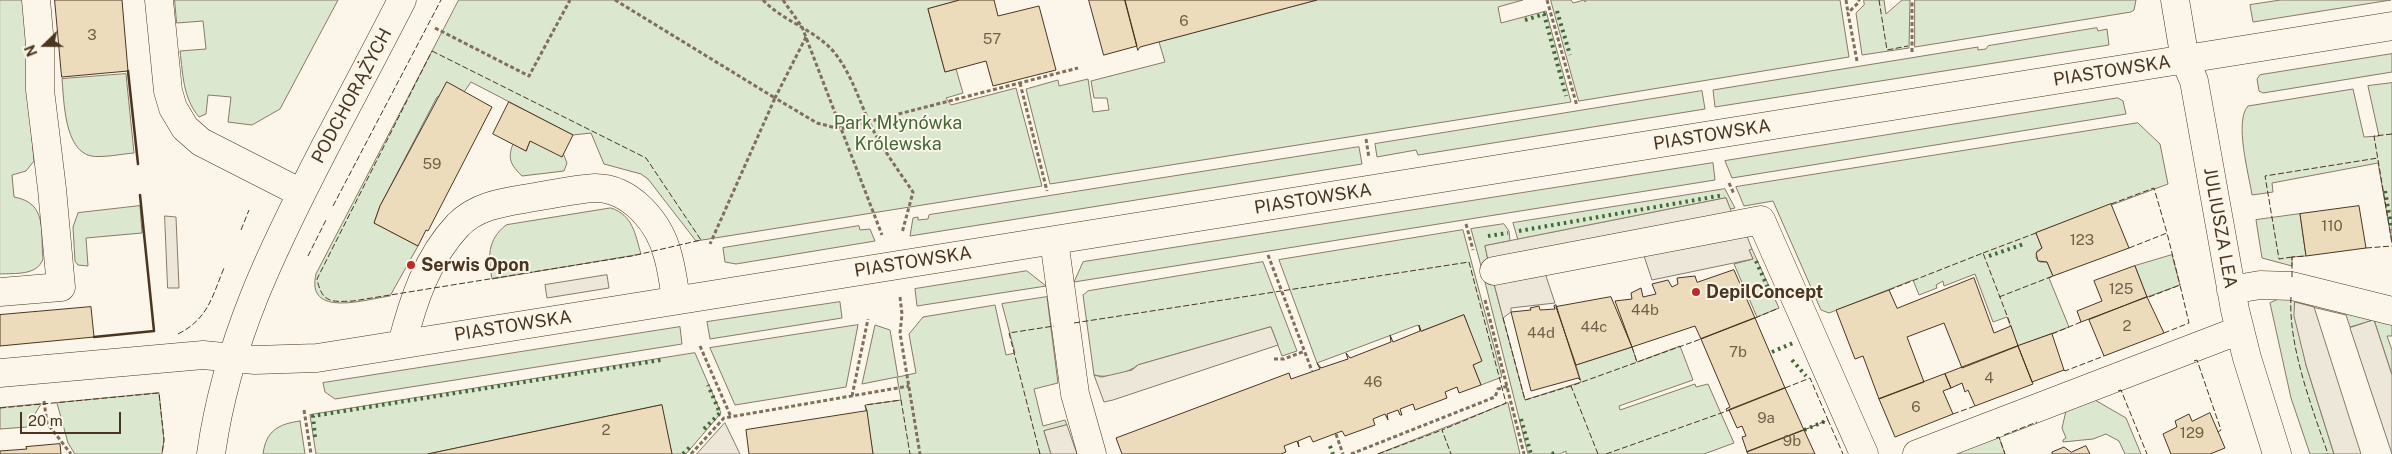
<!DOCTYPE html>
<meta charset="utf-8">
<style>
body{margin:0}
#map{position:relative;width:2392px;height:454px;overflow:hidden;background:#fbf6e9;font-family:"Public Sans",sans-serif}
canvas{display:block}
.north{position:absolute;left:20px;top:20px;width:50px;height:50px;-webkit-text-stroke:4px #fbf6e9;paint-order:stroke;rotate:248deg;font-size:14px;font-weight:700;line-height:20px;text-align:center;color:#4a3520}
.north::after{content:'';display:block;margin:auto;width:18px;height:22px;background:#4a3520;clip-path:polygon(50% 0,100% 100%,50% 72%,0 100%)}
.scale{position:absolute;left:20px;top:412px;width:101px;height:22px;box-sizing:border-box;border:2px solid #4a3520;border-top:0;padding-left:6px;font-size:15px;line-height:18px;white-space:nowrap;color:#4a3520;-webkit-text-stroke:4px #fbf6e9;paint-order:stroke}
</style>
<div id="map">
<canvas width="2392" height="454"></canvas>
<div class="north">N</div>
<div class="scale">20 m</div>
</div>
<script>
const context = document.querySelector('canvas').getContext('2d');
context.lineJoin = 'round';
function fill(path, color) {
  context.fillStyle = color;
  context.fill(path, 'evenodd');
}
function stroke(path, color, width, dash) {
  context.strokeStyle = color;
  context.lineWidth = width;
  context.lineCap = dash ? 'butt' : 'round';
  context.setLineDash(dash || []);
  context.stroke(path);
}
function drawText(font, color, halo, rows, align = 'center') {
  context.font = font + ' "Public Sans",sans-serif';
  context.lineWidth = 4;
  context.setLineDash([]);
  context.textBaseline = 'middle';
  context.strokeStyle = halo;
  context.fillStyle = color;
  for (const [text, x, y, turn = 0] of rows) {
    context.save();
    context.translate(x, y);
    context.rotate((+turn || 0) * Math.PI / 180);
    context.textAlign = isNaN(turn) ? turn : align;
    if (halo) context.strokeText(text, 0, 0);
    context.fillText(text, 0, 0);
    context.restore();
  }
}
const green = new Path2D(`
 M0,0h28l-2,51h7l-5,41 6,69 -8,10 -14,4 2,22c34,6 26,34 29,62 -6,17 -28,14 -43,15z
 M175,0h163l-58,109 -28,16 -24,-3 3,-25 -23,-2 -2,19 -7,3c-16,-19 -16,-42 -19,-66l26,-2 -3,-28 -26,2z
 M459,0h501l-32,9 17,63 11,-3 7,24 -17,5 5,7 65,-17 26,98 -346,55 -48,-62 -7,-5 -37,-10 -13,-31 -18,2 -102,-53 -7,10 -27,5 -57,109 -6,17 44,23 -28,50c-23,3 -85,23 -74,-22z
 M1317,0h206l-25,7 3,16 45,-12 25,91 -521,82 -24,-95 32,-9 1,6 29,-7 5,33 16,-2 -2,-12h-13l-3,-17 74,-19 -6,-20z
 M1551,0h20l2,3 11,-3 1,2 1,-2h254l9,57 -270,44z
 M1864,0h20l2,14 16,-14h8l-1,48 -47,7 -6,-42 8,-8z
 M1915,0h221l-2,10 -3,2 -216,35z
 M2281,0h110l-138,22 -3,-17z
 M2097,28l1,3 9,-2 2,16 -394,62 -2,-17 265,-43v3l8,-1 2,-3z
 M2392,54v18l-129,21 -4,-2 -2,-12 3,-4z
 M126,74l8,79c-13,1 -31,5 -43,3 -27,-6 -27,-56 -29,-77z
 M2392,83v160l-14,-80 -106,20 1,9 -21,3c-3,-20 -18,-74 -4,-89l105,-17 11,48 15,-1 -11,-50z
 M1702,91l3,18 -287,46 -2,-5 -39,7 -2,-13z
 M2118,98l5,3 3,13 -394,64 -7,-17z
 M2138,123l22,21 8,40 -132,49 6,15 -5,3 -1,7 4,4h7l6,14 -4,2 20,49 -51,19 -11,-29 -14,5 -18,-48 -31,12 -1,-5 -7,4 1,3 -18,7 -6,-15 -84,33 -8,-3 -48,-109 -29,5 -8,-19z
 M530,141l33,12 4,10 -3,8 -42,5c-11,-11 -15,-17 -9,-32l13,7z
 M1359,147l3,17 -452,72 3,-18 5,-1v3l10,-1 1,-4z
 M1713,163l2,17 -641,102 9,-20z
 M1725,189l10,19 -5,1 -4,-11 -208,42 -5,-17z
 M140,206l2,27 -56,5 2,28 -10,-1 -3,-4 -2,-34 5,-14z
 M611,208c22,7 24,26 30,46l-149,25c-4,-22 -5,-39 14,-54z
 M2300,214l6,42 -14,1v9l-30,-8 -6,-38z
 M1504,224l5,7 1,10 -25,5 4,19 -5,12 -13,-48z
 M859,226l1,4 10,-1 5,12 -139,23 -11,-2 -2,-14z
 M1463,230l39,147 -21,8 -8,-20 8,-4 -17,-46 -43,16 -3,-6 -101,38 -38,-103z
 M1752,249l27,59 -22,9 -23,-53 19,-5 -4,-9z
 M2172,255l8,30 -33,12 -12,-31z
 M1263,262l34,89 -15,5 -11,-29 -133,38c-10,8 -31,14 -44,10l-11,-80 5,-4z
 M1027,271l19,15 -129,20 -2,-17z
 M1493,280l32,120 56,-18 -5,-17 56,-18 5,15 43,-16 13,34 -74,26 1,4 75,-26 1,3 12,-3 26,59 -30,11h-138v-3l-6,3h-32l-43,-172z
 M2287,296l105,24v16h-5l5,14v25l-18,-55 -24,7 -4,-12 -51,-12 11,62 28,89h-24l-19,-56 -21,-95z
 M1047,297l11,86 -24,6 9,37 22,-6 2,5 -23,6 7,23h-178l-8,-49 36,-5 -4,-23 -35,7 13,-59 15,5 8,47 18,-4 -7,-39 14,-17 72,-12 11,50 9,-2 -13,-49z
 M840,302l2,16 -132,21 -3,-17z
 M858,325l-12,62 -111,18 -25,-57z
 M680,327l2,17 -347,55 -10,-7 -2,-9z
 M695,353l26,60 -35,41h-14l-11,-49 -233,49h-112l-6,-39z
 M159,393l5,47 -2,14h-87l-7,-11 -11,-40z
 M2095,400l31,18 15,36h-16l-6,-13 -13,-7 -13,5 -30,3v-2l3,-2 -4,-10 4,-17z
 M1508,403l12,51h-142z
 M41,404l-14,23 -27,2v-21z
 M300,421l5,33h-42c3,-23 15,-30 37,-33z
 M1999,437l6,17h-51z`);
fill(green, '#dce7d0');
stroke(green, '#887966', 1);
const parking = new Path2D(`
 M1726,198l8,20 -245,47 -4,-19z
 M165,216l11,1 3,71h-11z
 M1745,231l7,18 -3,1 4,9 -101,21 -10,-30z
 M1544,270l11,33 -44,5v4l-8,6 -10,-38z
 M607,275l2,13 -62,10 -2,-13z
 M2295,302l19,5 47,147h-27l-28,-89 -12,-49z
 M2374,320l18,55v79l-42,-126z
 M1271,327l7,18 -165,55 -9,2 -10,-27 8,2 30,-7 6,-5z
 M725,423l15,31h-43z
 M1067,425l10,29h-26l-7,-23z`);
fill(parking, '#ede7d9');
stroke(parking, '#887966', 1);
const building = new Path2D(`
 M55,0h67l6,71 -66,6z
 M960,0h34l4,16 41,-10 17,64 -63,16 -7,-25 -41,11 -17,-63z
 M1089,0h36l12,46 -33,9z
 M1125,0h192l-177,47 -2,3z
 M447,82l45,25 -64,124 -2,-1 -8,16 -44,-23 6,-17z
 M509,102l64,33 -11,22 -32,-16 -4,10 -33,-17z
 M2111,204l18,44 -76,28 -6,-14 -9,-1 -2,-8 6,-5 -6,-15z
 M2359,206l7,42 -60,8 -6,-42z
 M2135,266l12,31 -66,25 -4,-11 25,-10 -8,-20z
 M1734,270l21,48 -54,21 -6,-13 -63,21 -17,-46 17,-2 -1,-6 10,-5 2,9 13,-3 -4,-10 16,-4 4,7 6,-3 -1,-6 18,-2 2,6z
 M1974,278l20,55 17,-7 7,20 -56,22 -18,-45 -37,14 17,45 -45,17 -16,-43 -8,3 -19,-49 53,-20 8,18z
 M1611,297l21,50 -56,18 -20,-58z
 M2147,297l17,36 -60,23 -15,-36z
 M1556,305l24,75 -2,-2 -47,13 -20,-79 20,-2 -1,-2 9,-2 1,4 15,-1 -1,-3z
 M91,307l3,30 -94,9v-31z
 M1464,315l18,46 -9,4 8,20 -22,8 -2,-6 -12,5 2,6 -32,12 -2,-6 -13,5 2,6h-2l-2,-5 -11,4 1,6 -3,-6 -12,5 2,6 -30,11 -3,-5 -29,11 -3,-6 -12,5 1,6 -2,-6 -13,5 2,6 -5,2h-159l-6,-16 173,-65 2,6 29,-10 -3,-6 4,5 27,-9 -2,-6 4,5 41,-16 -1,-7 3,7 27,-11 -1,-6 2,6z
 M1755,318l30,70 -58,23 -1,-2 4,-2 -29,-68z
 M2052,334l12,36 -32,12 -14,-36z
 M2018,346l15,38 -58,22 -7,-16 -3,2 -3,-9 -11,5 -6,-14z
 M1945,374l6,14 -8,3 10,23 -58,23 -16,-38z
 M1785,388l19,42 -57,22 -5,-15 4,-1 -4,-10 -5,2 -8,-18z
 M662,405l10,49h-244z
 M867,411l6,43h-124l-3,-24z
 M2210,413l15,35 -15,6h-39l-8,-20 14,-7 -2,-6 14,-7 3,7z
 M1804,430l11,24h-67l-1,-2z
 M60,444l1,10h-61v-3l27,-2 -1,-2z
 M2086,446l4,8h-38v-2l12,-5 7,5z`);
fill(building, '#ecdcbc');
stroke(building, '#4a3520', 1);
const minor = new Path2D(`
 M159,0l9,91 5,17 12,20 16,14 100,51
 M2175,0l10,60 9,21 41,229 12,48 30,96
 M1054,240l21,154 17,60
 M1494,271l267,-51 103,234
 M2231,290l29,-5 32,1 100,25
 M0,292l61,-5 -9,-98 -12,-99v-45l-4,-45
 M402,344c11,-43 25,-86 56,-119 21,-21 49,-23 77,-28 20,-3 40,-8 60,-9 36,0 65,35 73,68 4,14 6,30 8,44
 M0,373l203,-18 52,5 62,-2 2075,-332
 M211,454c16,-114 62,-206 114,-307 26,-49 52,-98 77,-147
 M1917,454l323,-124`);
stroke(minor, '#4a3520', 29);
stroke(new Path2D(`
 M615,0l160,98 -65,146
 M763,0c21,22 51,29 71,52 17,21 25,48 36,72 12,24 28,46 43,68l-11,41
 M783,0l19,27 80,208
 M1547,0l30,106
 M1846,0l2,13
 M435,28l94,48 41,-76
 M806,37l-31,61 42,25 23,6 238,-61
 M1912,52v-52
 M1857,61l-9,-48 11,-11v-2
 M1020,83l27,108
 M1366,139l3,19
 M1729,183l5,11
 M1466,224l7,26
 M1268,255l44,116
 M900,297l2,17 -2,19 20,121
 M1485,300l39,154
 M700,346l31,71
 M1274,359h10l21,-8
 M852,396l16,-77
 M44,401l3,22 24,31
 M304,410l7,44
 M1336,434l7,20
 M691,454l33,-36 185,-32
 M1351,454l144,-57 3,-8 10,-3`), '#7f6f5c', 3, [4, 2.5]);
stroke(minor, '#fbf6e9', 28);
stroke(new Path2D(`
 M1557,11l13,44
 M1525,20l19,-6 22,82
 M2385,191l7,39
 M1519,231l205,-36
 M1488,236l20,-3
 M1989,256l35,-12
 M1756,261l12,27
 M1772,352l21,-9
 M1792,360l14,16
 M1521,419l10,35
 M704,429l16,-16 -12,-28
 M1804,430l24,-10
 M315,437l-2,-21 348,-56
 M1330,446l3,8
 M683,454l7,-7
 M1552,454l4,-2`), '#436837', 4, [2.5, 4]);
stroke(new Path2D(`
 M1879,0l8,50 21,-4
 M432,51l214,107 55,82 -69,16 -279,45c-22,1 -31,2 -36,-22z
 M2392,134l-18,2 18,107
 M2111,204l43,-16 13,45
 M333,206l108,-206
 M241,230l8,-20
 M2129,248l38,-15 13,52
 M2366,248l26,-2
 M1983,253l53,-20
 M308,256l18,-36
 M2292,257l-13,2 -14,-83 113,-18
 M2292,277v-20l14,-1
 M1889,290l94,-37 28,73
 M1999,297l54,-21
 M2149,297l31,-12 9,38 -25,10
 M2291,297c-3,48 21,111 37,157
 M1503,318l22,82 46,-14
 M1755,318l24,-10
 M1074,323l395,-61 37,141 -64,27 9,24
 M178,334c30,-15 34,-37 46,-66
 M2052,334l29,-12
 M1632,347l5,15
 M2194,361l3,-1 24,70 -3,2
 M2064,370l1,1 39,-15
 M1785,388l25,-10 18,42
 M2118,391l3,-1 26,64
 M0,408l159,-15 5,47 -2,14
 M867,411l-2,-6 36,-5 9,54
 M1953,414l22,-8
 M1804,430l24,-10 15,34
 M2004,435l33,-13
 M1996,438l3,-1 6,17
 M1040,454l-31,-121 45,-7
 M1378,454l64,-24
 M1598,454l-27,-68 130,-47
 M1606,454l121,-43`), '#4a3520', 1, [6, 2.5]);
stroke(new Path2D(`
 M128,71l10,93
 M94,337l60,-6 -14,-136`), '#4a3520', 2.5);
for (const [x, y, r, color] of [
 [411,265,5,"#c62828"],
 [1696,292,5,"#c62828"]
]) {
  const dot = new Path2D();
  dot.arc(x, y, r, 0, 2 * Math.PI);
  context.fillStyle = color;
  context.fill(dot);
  stroke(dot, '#fbf6e9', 2);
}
drawText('15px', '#725f47', null, [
 ["6",1184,21],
 ["3",92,35],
 ["57",992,39],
 ["59",432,164],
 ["110",2332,226],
 ["123",2082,240],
 ["125",2121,289],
 ["44b",1645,310],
 ["2",2127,326],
 ["44c",1594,327],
 ["44d",1541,333],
 ["7b",1738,352],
 ["4",1989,378],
 ["46",1373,382],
 ["6",1916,407],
 ["9a",1766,418],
 ["2",606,430],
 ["129",2192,433],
 ["9b",1792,441]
]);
drawText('18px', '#4a3520', '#fbf6e9', [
 ["PIASTOWSKA",2112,71,-9],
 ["PODCHORĄŻYCH",352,96,-62],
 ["PIASTOWSKA",1712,135,-9],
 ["PIASTOWSKA",1313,199,-9],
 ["JULIUSZA LEA",2220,228,80],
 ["PIASTOWSKA",913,262,-9],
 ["PIASTOWSKA",513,326,-9]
]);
drawText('18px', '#436837', '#fbf6e9', [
 ["Park Młynówka",898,123],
 ["Królewska",898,144]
]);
drawText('bold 18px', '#4a3520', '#fbf6e9', [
 ["Serwis Opon",421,265],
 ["DepilConcept",1706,292]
], 'left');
</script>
